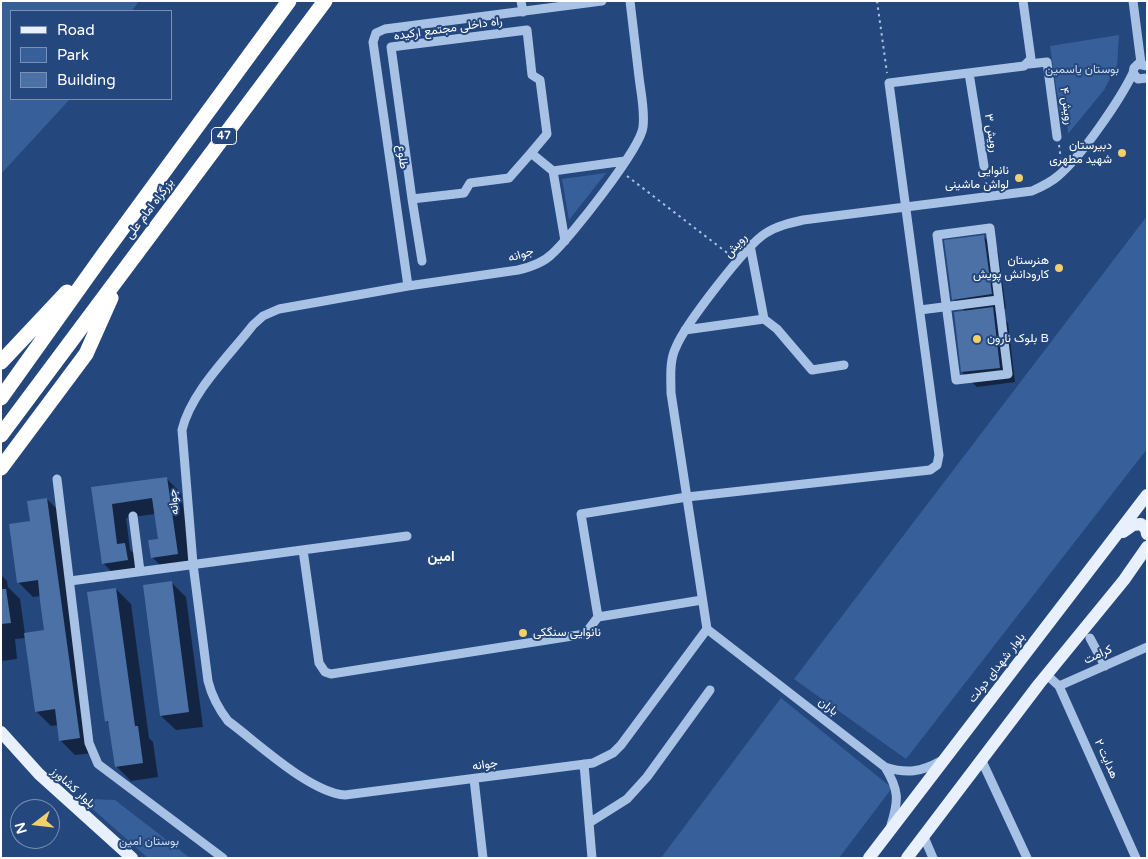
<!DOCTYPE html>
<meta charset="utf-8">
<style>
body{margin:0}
#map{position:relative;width:1148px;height:859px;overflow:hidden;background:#24477d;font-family:"Varela Round",sans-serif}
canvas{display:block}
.frame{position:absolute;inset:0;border:2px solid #fff;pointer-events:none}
.legend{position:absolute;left:10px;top:10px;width:162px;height:90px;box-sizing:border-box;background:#24477d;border:1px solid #7c91b1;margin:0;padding:6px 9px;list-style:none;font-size:15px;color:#fff}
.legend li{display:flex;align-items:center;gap:10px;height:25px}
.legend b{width:25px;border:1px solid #7c91b1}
.north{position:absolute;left:10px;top:799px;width:50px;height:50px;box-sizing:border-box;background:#24477d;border:1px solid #7c91b1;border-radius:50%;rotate:254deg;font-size:14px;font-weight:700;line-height:20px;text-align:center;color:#fff}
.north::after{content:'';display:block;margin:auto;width:18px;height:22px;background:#f0cf6c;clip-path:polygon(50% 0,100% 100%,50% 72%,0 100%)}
</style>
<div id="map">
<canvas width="1148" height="859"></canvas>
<div class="frame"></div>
<ul class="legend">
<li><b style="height:6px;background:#e9f0fd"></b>Road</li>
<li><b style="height:14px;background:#37609b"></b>Park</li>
<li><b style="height:14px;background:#4c71a6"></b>Building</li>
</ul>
<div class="north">N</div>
</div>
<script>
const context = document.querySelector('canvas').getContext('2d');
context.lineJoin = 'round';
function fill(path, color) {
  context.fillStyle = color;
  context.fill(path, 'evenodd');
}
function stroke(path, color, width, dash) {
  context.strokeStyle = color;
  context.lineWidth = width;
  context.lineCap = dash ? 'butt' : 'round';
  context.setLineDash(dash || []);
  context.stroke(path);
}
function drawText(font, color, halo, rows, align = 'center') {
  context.font = font + ' "Varela Round",Vazirmatn,sans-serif';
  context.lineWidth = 4;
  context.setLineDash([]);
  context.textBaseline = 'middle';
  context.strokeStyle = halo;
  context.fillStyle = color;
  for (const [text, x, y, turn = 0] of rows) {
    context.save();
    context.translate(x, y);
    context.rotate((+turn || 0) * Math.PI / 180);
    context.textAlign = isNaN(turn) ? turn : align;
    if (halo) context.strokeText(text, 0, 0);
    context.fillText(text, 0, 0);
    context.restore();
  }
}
fill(new Path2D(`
 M1,1h138l-7,10h-121v88h59l-69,75z
 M1119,35l-2,30 -13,25 -36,44 -1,-16 -6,1 -11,-73z
 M606,173l-37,47 -7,-41z
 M1147,216v233l-241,310 -112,-80z
 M781,698l111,90 -53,70h-178z
 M91,799l24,1 75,58h-42l-61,-54z`), '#37609b');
fill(new Path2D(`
 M983,236l15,15 8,58 -11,1 13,13 7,59 -38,5 -15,-15 4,-60 -13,-13z
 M166,478l15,15 11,75 -25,4 -15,-15 7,-17 -4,-26 -29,4 4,32 10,9 2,16 -24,3 -15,-15 -11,-75z
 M47,499l15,15 32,239 -19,2 -15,-15 -2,-15 -7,1 -15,-15 -10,-73 -11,1 2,20 -16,2v-86l6,6 1,6 12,12 5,35 21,-3 -5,-35 -8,1 -15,-15 13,-60z
 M171,582l15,15 17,130 -27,3 -15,-14z
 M116,589l15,15 18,134 4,4 5,35 -27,4 -15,-15 -6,-41 -4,-4z`), '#0007');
fill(new Path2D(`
 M984,235l8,59 -40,6 -8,-60z
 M993,307l7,61 -39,4 -7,-60z
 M167,477l11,77 -27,4 -3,-18 10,-1 -6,-41 -40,6 5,40 8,-1 3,17 -26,4 -11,-77z
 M47,498l33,240 -21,3 -4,-32 -20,3 -11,-79 20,-3 -4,-29 -2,-21 -21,3 -8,-59 21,-3 -3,-20z
 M172,581l17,131 -29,4 -17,-131z
 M116,588l19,138h3l5,37 -28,4 -7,-46 -3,1 -18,-130z
 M1,589h5l5,34 -10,1z`), '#4c71a6');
stroke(new Path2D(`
 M877,1l10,72
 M1059,145l2,15
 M627,176l103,79
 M985,176l2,12`), '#a8c2e5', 2, [2.5, 4]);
stroke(new Path2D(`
 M521,1l2,11
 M630,1c3,26 6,51 9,76 2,17 6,33 4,50 -2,21 -73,111 -91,127 -9,9 -21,13 -34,16l-110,16 -129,23 -16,7 -10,9c-24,31 -62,67 -71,105l11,134 15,117c4,16 10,27 20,40 30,22 81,71 117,74l248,-32 20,-10 8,-8 86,-116
 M1133,1l8,62
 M1029,64l18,-2 10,75
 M1147,66l-9,-2 -4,4 -1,5 5,6 9,-1
 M969,73l15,93
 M531,153l-22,25 -39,5 -6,10 -52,6 -21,-152 136,-17 5,45 8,5 7,54 -16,19 22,18
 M412,199l10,62
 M990,228l18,146 -52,6 -19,-145z
 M565,241l-12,-70 72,-10
 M750,245l14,74 13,10 35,41 32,-5
 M408,286l-35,-244 3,-9 9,-4 217,-28
 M920,310l78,-10
 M685,330l79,-11
 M57,479l32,264 9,21 125,94
 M133,516l7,55
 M303,550l16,113 6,9 6,2 254,-40 13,-17 104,-17
 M70,581l337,-45
 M598,617l-17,-103 106,-17 243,-27 7,-5 2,-10 -50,-372 135,-17 7,-7 -8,-58
 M707,629l-36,-236c0,-15 -2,-32 5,-46 9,-22 70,-102 90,-114 11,-7 24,-10 37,-13l229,-29c9,-4 18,-8 26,-15 23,-19 62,-76 75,-103
 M707,629l178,138c22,7 36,5 56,-6
 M1090,638l15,28
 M1047,675l12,11 77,172
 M1059,686l88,-39
 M981,759l46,99
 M584,764l8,94
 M885,767c14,23 14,33 6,58
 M474,779l9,79
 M589,823l38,-24 20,-22 63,-87
 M924,837l9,21`), '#a8c2e5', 9);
stroke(new Path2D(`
 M1123,532l10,-7 8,-1 5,5 1,5
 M1,732l38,42 93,84
 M869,858l278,-363
 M907,858l132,-174 85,-104 23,-33`), '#e9f0fd', 12);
stroke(new Path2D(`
 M1,362l66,-70
 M1,398l102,-143 186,-254
 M1,435l324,-434
 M1,468l85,-114 25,-56`), '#fff', 15);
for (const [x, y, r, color] of [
 [1122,153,5,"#f0cf6c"],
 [1019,178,5,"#f0cf6c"],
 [1059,268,5,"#f0cf6c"],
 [977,339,5,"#f0cf6c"],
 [523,633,5,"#f0cf6c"]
]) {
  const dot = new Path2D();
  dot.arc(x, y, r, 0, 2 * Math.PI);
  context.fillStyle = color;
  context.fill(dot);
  stroke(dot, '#24477d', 2);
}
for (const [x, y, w] of [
 [224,136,25]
]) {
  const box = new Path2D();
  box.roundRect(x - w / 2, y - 8.5, w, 17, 4);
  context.fillStyle = '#24477d';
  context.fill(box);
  stroke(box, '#fff', 1);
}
drawText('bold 11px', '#fff', null, [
 ["47",224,136]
]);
drawText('12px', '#fff', '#24477d', [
 ["راه داخلی مجتمع ارکیده",448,29,-8],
 ["رویش ۴",1066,106,82],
 ["رویش ۳",991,133,81],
 ["طلوع",402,157,82],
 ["بزرگراه امام علی",150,209,-53],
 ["رویش",736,246,-49],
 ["جوانه",521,255,-17],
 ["جوانه",174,502,-96],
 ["کرامت",1098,655,-24],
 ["بلوار شهدای دولت",997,668,-52],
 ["باران",828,707,38],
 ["هدایت ۲",1106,759,66],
 ["جوانه",485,765,-8],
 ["بلوار کشاورز",73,788,42]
]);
drawText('12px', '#cbdcf4', '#24477d', [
 ["بوستان یاسمین",1082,70],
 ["بوستان امین",149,842]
]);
drawText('12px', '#fff', '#24477d', [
 ["دبیرستان",1112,146],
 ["شهید مطهری",1112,160],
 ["نانوایی",1009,171],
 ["لواش ماشینی",1009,185],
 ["هنرستان",1049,261],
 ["کارودانش پویش",1049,275],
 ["بلوک نارون B",987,339,"left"],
 ["نانوایی سنگکی",533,633,"left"]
], 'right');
drawText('bold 14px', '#fff', '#24477d', [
 ["امین",441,557]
]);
</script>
